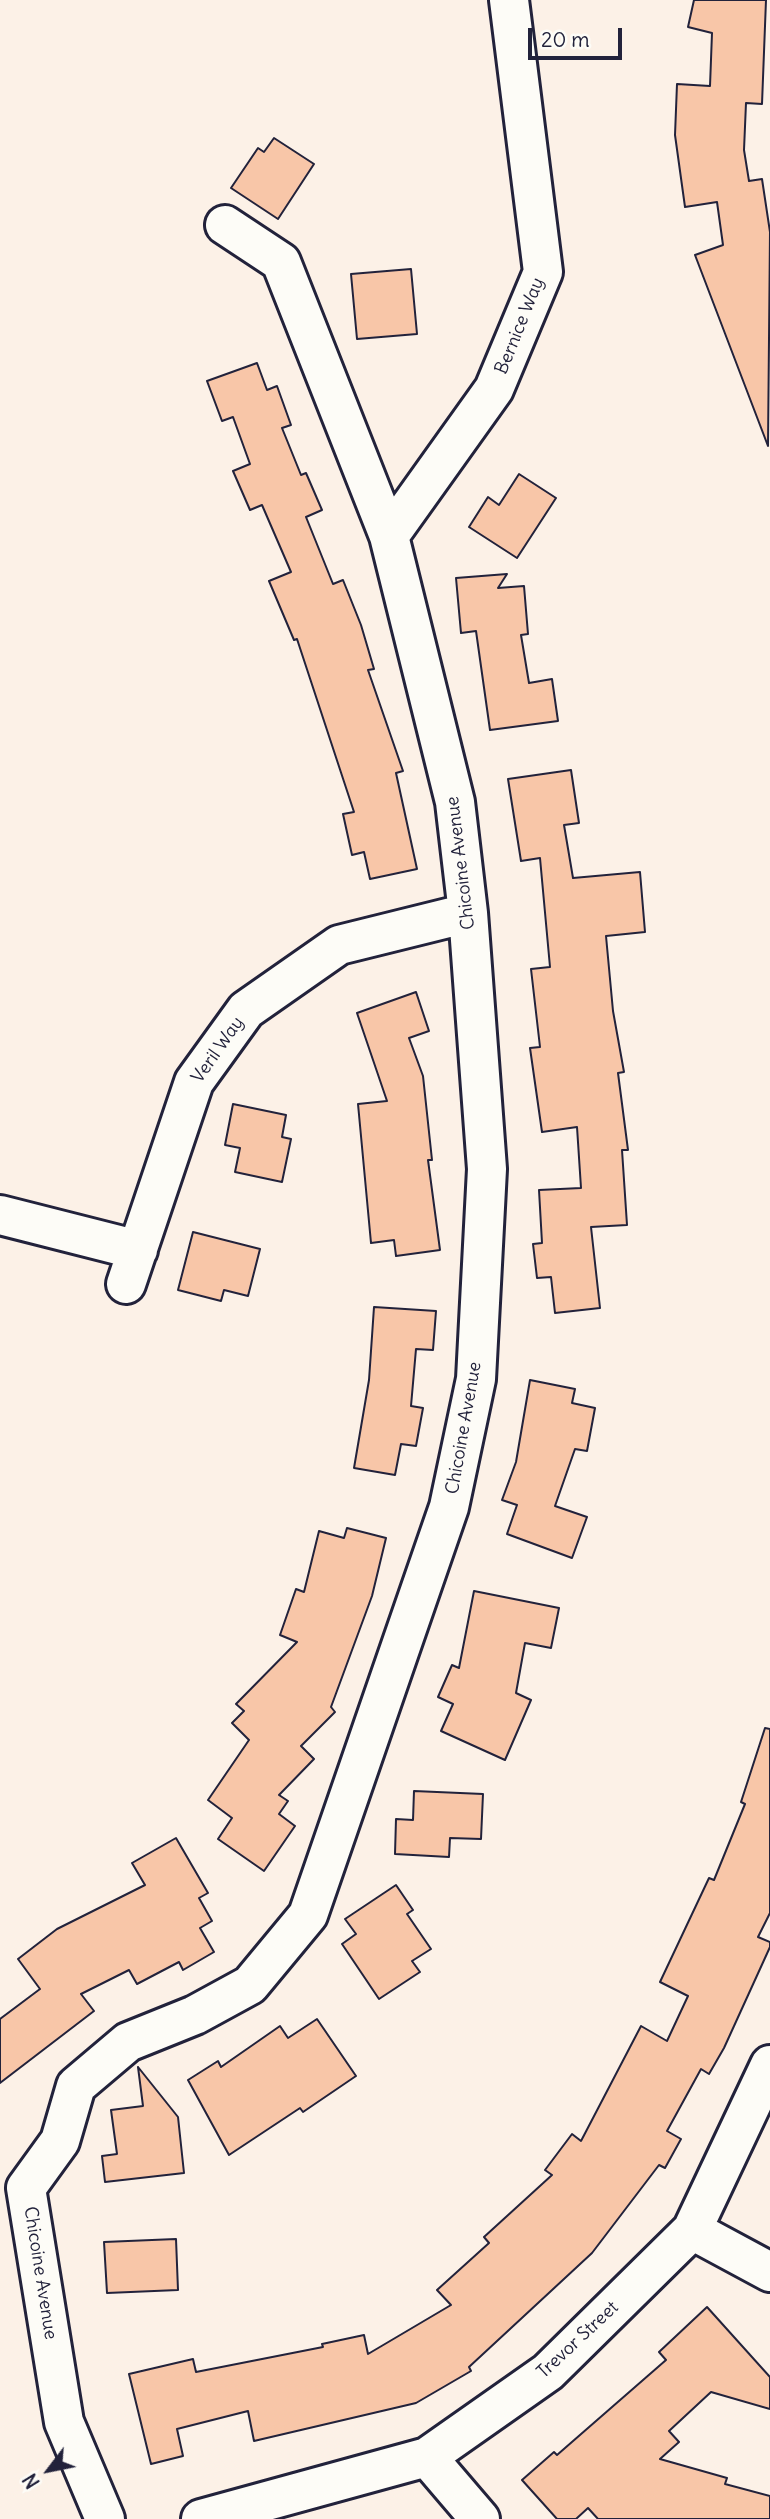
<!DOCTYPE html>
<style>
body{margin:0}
#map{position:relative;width:770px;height:2519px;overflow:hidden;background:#fcf1e7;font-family:Delius,sans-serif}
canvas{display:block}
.north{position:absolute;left:14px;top:2435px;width:70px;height:70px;-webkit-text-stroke:5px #fdfcf7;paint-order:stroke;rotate:238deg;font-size:19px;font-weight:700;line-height:28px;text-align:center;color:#22223b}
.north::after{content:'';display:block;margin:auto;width:24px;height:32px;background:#22223b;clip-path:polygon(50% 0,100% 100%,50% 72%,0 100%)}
.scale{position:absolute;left:528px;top:28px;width:94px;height:32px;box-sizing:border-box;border:4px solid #22223b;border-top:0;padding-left:9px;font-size:21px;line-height:24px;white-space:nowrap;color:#22223b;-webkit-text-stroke:5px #fdfcf7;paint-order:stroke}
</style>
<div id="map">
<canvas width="770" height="2519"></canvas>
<div class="north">N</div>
<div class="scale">20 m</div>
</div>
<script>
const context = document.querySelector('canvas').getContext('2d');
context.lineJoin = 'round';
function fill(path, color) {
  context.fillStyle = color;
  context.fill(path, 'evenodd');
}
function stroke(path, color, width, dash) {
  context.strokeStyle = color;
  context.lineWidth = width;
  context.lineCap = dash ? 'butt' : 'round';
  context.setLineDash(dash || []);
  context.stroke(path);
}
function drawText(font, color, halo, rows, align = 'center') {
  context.font = font + ' Delius,sans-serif';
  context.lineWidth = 7;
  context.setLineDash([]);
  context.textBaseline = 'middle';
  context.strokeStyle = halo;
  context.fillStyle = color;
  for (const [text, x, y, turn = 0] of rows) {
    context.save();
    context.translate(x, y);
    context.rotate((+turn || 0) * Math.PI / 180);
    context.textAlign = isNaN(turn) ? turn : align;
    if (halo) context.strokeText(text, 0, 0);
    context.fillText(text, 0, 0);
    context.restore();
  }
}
const building = new Path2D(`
 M694,0h72l-4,104 -16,-1 -2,47 5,31 13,-2 8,53 -2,214 -73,-191 28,-10 -6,-43 -32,5 -10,-72 2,-51 33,2 2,-53 -24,-6z
 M274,138l40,26 -36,55 -47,-31 27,-40 6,4z
 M411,269l6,65 -60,5 -6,-65z
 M257,363l10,27 10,-4 14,39 -9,3 19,47 5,-2 16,37 -16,7 27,67 10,-4 18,45 13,44 -6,1 35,101 -7,2 21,96 -47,10 -6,-27 -12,3 -9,-41 11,-2 -57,-173 -3,1 -25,-59 22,-9 -29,-67 -12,5 -17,-39 17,-7 -17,-47 -11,4 -15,-40z
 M519,474l37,24 -39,60 -48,-31 19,-30 11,8z
 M507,574l-9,14 26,-2 4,48 -7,1 8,48 23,-4 6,42 -68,9 -14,-99 -15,2 -5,-55z
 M571,770l8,53 -15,2 9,53 67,-6 5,60 -39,4 7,75 11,61 -6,1 10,77h-6l5,75 -36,2 9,81 -45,5 -4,-36 -14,1 -4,-34 9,-1 -3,-53 42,-2 -4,-61 -35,5 -12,-84 10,-1 -9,-78 19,-2 -10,-109 -19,3 -13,-82z
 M416,992l13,39 -20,7 14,38 9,84h-4l12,90 -44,6 -2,-16 -23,3 -13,-139 29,-3 -30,-88z
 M233,1104l53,11 -4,22 9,2 -9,43 -47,-10 5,-24 -15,-3z
 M193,1232l67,17 -12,47 -24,-6 -3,11 -43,-11z
 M374,1307l62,4 -3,39 -17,-1 -5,57 12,2 -7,38 -15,-2 -6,31 -41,-7 15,-88z
 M530,1380l45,9 -3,14 23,5 -8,43 -12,-2 -20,57 32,11 -15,41 -65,-24 10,-29 -15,-5 14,-38z
 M347,1528l39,10 -14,58 -41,111 4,5 -34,34 13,13 -35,36 9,6 -9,13 16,12 -31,45 -46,-32 14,-21 -24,-18 41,-60 -17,-17 12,-12 -8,-7 61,-62 -17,-7 16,-46 8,3 15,-61 25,7z
 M474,1591l85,17 -8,40 -26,-5 -9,50 15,7 -26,60 -64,-29 12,-27 -15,-7 14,-32 7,3z
 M765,1728l5,1v184l-12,24 12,5v5l-46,101 -15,26 -8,-5 -34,62 14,8 -16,29 -6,-3 -67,88 -123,114 2,4 -55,32 -162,38 -6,-30 -71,18 6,27 -32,8 -22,-90 64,-15 3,13 127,-25 -1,-3 42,-9 4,19 83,-49 -14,-15 52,-47 -5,-6 68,-62 -7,-5 27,-36 9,7 60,-115 26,15 21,-45 -28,-14 49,-104 5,2 31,-76 -4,-2z
 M414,1791l69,3 -2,45 -31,-1 -1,19 -54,-3 1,-35 17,1z
 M176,1838l32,55 -9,5 13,23 -12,7 14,24 -31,18 -4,-8 -42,22 -8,-14 -48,24 13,17 -94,72v-64l40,-30 -22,-30 39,-30 88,-44 -13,-22z
 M396,1885l17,25 -6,4 24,35 -19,12 8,11 -41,27 -37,-55 14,-10 -11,-15z
 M317,2019l39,57 -53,36 -3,-4 -71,47 -41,-75 30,-19 3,6 59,-41 8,12z
 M138,2067l40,50 6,56 -79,9 -3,-26 15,-2 -6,-44 32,-4z
 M176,2239l2,51 -71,3 -3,-51z
 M707,2307l63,70v32l-59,-17 -42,39 10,11 -19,17 67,19 -2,6 45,12v23h-172l-10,-11 -12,11h-19l-35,-39 32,-28 3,3 109,-95 -7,-8z`);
fill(building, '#f8c6a8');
stroke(building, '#22223b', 2);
const minor = new Path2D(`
 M389,536l105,-147 49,-117 -34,-272
 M0,1215l138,35
 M126,1284l68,-202 52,-72 93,-65 129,-32
 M692,2230l78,42
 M427,2457l53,62
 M105,2519l-41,-97 -38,-234 34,-47 16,-55 52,-44 67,-27 55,-30 58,-70 141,-408 27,-128 11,-210 -19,-256 -13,-111 -66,-266 -108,-274 -56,-37
 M201,2519l226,-62 121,-85 144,-142 78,-165`);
stroke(minor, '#22223b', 44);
stroke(minor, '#fdfcf7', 38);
drawText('18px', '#22223b', '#fdfcf7', [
 ["Bernice Way",520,326,-68],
 ["Chicoine Avenue",461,863,-97],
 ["Veril Way",218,1050,-55],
 ["Chicoine Avenue",464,1428,-80],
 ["Chicoine Avenue",40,2273,81],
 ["Trevor Street",578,2340,-43]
]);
</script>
